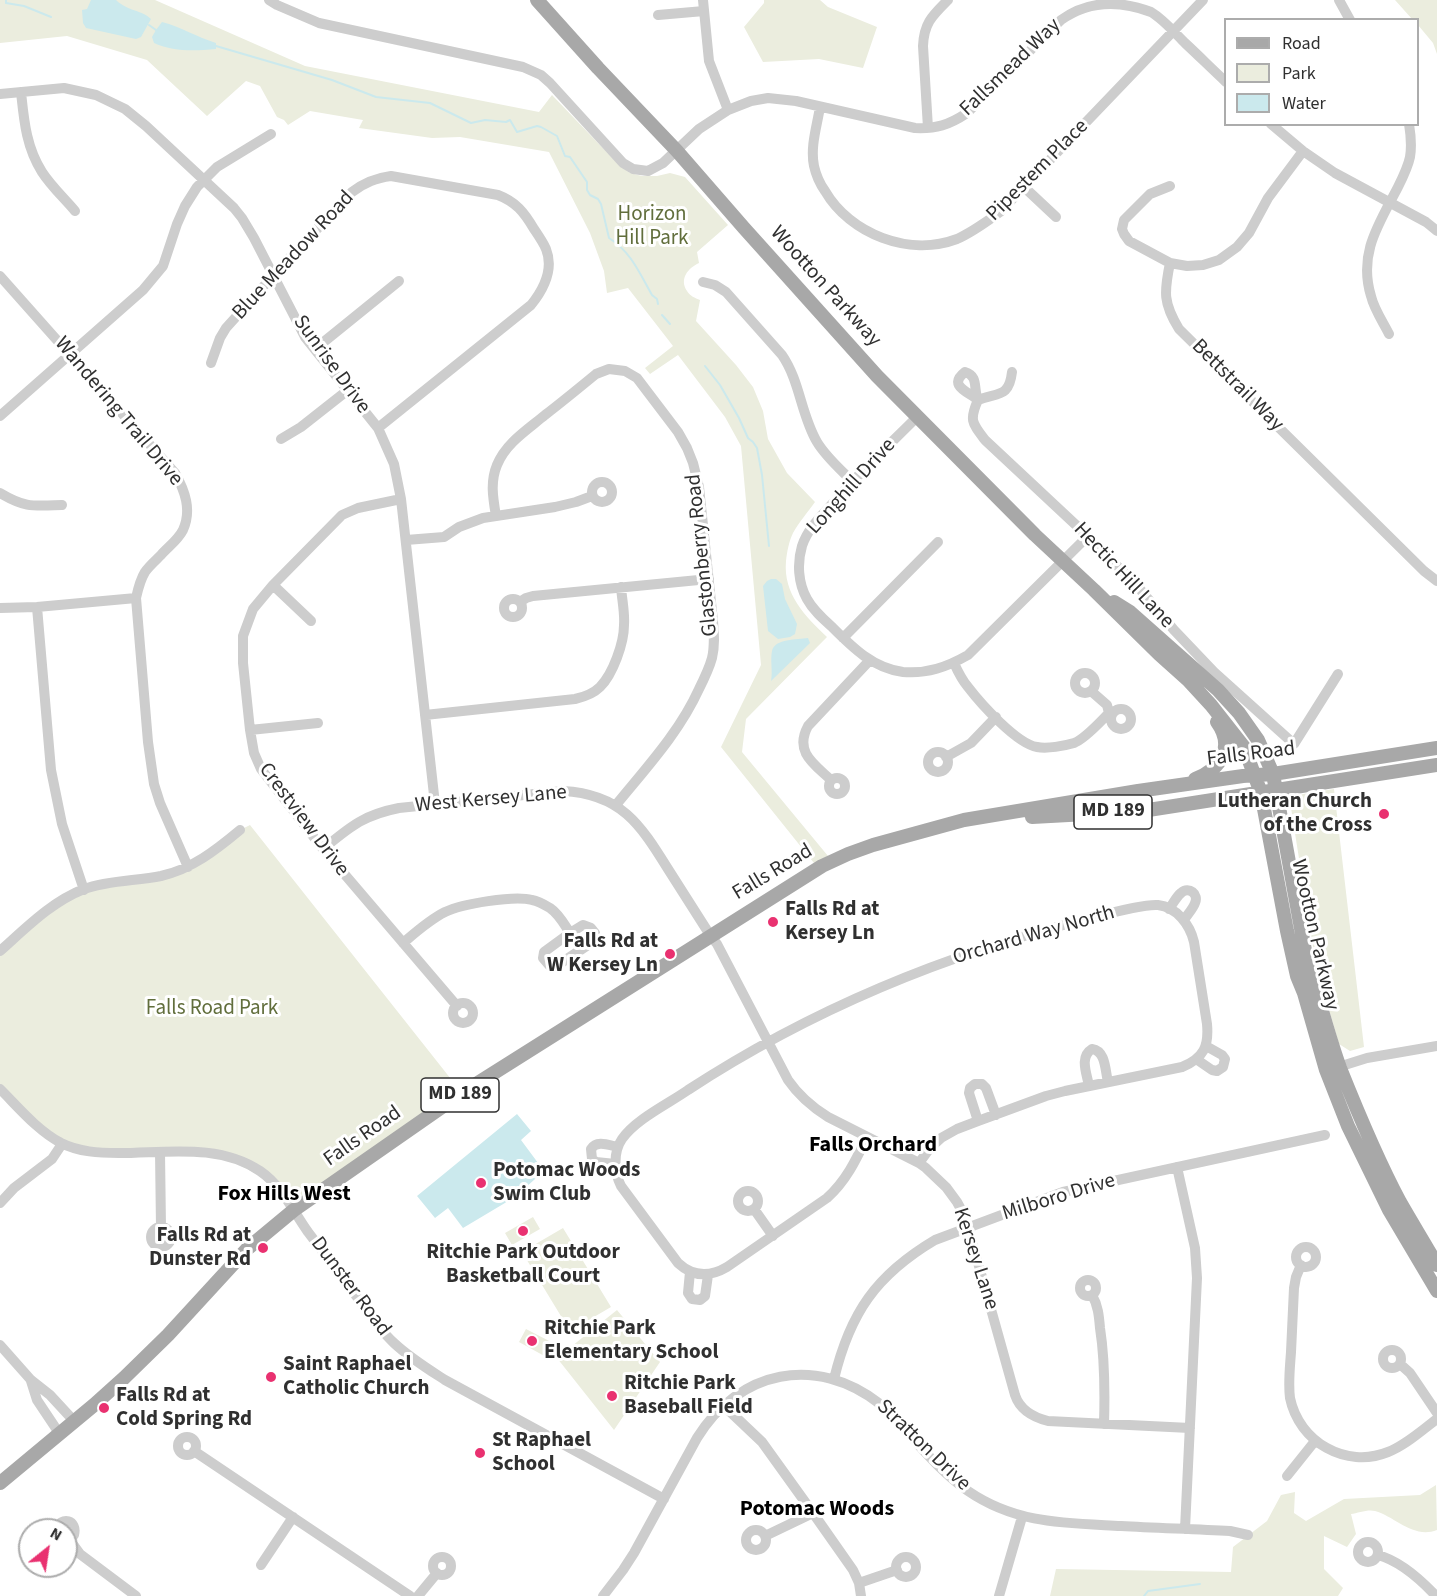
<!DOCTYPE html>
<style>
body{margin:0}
#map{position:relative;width:1437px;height:1596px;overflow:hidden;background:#fff;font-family:"Source Sans 3",sans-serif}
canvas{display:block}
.legend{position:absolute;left:1224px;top:18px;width:195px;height:108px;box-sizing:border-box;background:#fff;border:2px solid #acacac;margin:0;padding:8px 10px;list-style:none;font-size:18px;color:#303030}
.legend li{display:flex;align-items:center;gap:12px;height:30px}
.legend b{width:30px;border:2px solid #acacac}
.north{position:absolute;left:18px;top:1518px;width:60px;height:60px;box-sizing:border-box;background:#fff;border:2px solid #acacac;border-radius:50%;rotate:30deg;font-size:16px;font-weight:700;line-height:24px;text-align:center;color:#303030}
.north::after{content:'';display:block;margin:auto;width:21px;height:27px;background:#e93170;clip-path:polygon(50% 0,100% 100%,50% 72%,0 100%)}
</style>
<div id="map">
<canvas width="1437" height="1596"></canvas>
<ul class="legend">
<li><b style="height:8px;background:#a8a8a8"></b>Road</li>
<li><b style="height:16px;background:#ebedde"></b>Park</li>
<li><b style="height:16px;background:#cbe9ed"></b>Water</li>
</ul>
<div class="north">N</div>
</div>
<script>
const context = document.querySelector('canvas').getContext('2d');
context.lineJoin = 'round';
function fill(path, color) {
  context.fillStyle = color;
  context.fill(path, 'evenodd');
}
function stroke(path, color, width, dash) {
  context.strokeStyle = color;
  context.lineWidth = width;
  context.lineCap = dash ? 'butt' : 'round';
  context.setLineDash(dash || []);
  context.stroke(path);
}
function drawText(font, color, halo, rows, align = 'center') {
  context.font = font + ' "Source Sans 3",sans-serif';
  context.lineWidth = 6;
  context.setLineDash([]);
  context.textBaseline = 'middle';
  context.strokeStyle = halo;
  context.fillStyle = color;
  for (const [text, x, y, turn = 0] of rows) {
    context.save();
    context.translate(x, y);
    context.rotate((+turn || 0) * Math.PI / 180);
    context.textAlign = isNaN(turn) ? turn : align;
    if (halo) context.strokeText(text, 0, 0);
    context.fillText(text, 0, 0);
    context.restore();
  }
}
fill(new Path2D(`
 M0,0h155l150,66 234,46 13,-17 68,71 10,7 12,3h15l13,-3 15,4 43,48 -31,27 2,11c-11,5 -20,16 -12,28 3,5 8,7 13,9l-4,21 40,44 17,22 10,24 5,28 19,34 28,29c-7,10 -16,20 -22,31 -4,8 -6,19 -7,28 -3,33 19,55 41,76l-81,82 -4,33 86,104 -14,7 -93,-116 40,-82 -20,-219 -16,-29 -47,-62 -28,19 -5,-6 28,-22 -45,-58 -21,5 -3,-22 -14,-38 -41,-81 -89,-15 -28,1 -73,-10 4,-8 -53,-9 -22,14 -4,-5 -7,-3 -17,-31 -14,-5 -39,35 -60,-56 -80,-24 -67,7z
 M764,0h56l8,7 49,20 -14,41 -44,-9 -56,3 -19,-35 20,-24z
 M1395,0h42v54l-4,-11 -15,-18v-5l-6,-1z
 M1334,789l30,258 -14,4 -11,-7 -14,-48 -11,-43 -23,-145 3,-10 9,-4z
 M250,825l212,268 -168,117 -20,-27 -56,-29 -114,-1 -42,-9 -62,-55v-137l67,-55 121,-30 52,-37z
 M533,1217l7,12 -28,16 -7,-12z
 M563,1228l48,79 -41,24 -48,-79z
 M617,1310l43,52 -46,68 -57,-72z
 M526,1329l29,15 -7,14 -29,-16z
 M1436,1485l1,45c-24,9 -41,-13 -62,-19 -7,-2 -17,2 -24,3l5,20 -9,13 -23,-11v33l19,19 -5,8h-288l6,-27 175,3 2,-25 34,-26 14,-26 14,-3 -1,21 12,8 38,-22 76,-4z`), '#ebedde');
fill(new Path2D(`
 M91,0h25c11,11 26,10 35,19l-10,18 -5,2 -50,-11 -3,-5 -1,-13 5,-1z
 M162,22c19,5 35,15 54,21v6c-22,2 -42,3 -62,-6l-2,-6 4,-7z
 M771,579h5l6,5 3,15 12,25 -2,10 -5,3 -12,2 -10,-8 -5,-45 4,-5z
 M808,638l2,5 -39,38c2,-10 -1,-20 1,-30 3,-13 25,-11 36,-13z
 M517,1114l14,17 -10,9 23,31 -29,26 -52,31 -15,-20 -13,10 -18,-22z`), '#cbe9ed');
stroke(new Path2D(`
 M6,0v3l18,3 27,11
 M149,25l7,5
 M216,46l116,34 44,17 54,6 41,20 14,-3 21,2 4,-2 7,12 20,-6 4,1 16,9 8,20 5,1 17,25v8l3,5 8,4 3,5 8,34c22,14 30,34 43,57l5,4 1,5
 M662,315l8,9
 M705,366l15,19 19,33 9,20 5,4 4,6 5,27 7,71
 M1144,1596l4,-5 52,-7`), '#cbe9ed', 2);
stroke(new Path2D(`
 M269,0l8,5 42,18 204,44 18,8 9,8 73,80 10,6 15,2 15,-8 36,-34 29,-19 23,-9 17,-3 28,3 119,27c21,1 34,-3 52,-15l94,-93c28,-20 58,-20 90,-8 12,7 24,21 34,31 14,13 27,26 41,39
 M703,0l6,61 19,49
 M1339,0l11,20
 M658,15l46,-4
 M21,92c3,28 5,55 21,80 9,14 22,26 33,39
 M0,94l64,-6 32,7 29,14 21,17 88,82 8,10 12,20 51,99 73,91 16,36 7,35 34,305
 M820,107c-3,19 -10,40 -6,59 2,9 6,18 11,25 25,43 84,66 132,48 16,-7 29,-17 43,-27l203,-212
 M1271,124l32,27 32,22 91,49 11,9
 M928,128l-5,-82c1,-23 9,-30 25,-46
 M1170,186l-20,8 -26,26 -2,9 2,5 5,7 41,22 17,3 16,-1 16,-5 18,-13 12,-14 19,-35 35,-47
 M1024,187l32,30
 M1170,263c-6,29 -7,40 9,66l245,242 13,10
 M0,276l175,197c10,18 17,37 8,57 -5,10 -15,17 -22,25 -5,5 -12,11 -16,17 -5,8 -7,17 -9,26l12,144 6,42 6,19 28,64
 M703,282l12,3 11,7 56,63c18,26 19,60 35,87 9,15 23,27 35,39
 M1389,334c-6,-12 -15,-25 -18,-38 -13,-43 8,-72 27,-109 5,-10 10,-20 12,-30 2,-12 1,-21 -1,-33
 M315,349l84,-68
 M211,363l9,-25 6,-10 54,-60 72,-76c13,-10 24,-14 39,-16l107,19c18,7 26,17 36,34 4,6 9,13 12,20 8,20 -3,41 -15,56l-153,123
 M1012,372c-3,26 -14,20 -34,28 -5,-11 1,-24 -13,-28 -18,14 4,20 13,28 -9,20 -6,23 7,40l92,86 10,11 47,45 40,48 40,42 80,72 44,-70
 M0,416l143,-126 20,-24 14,-42 8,-18 12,-19 20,-20 54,-33
 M917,417c-28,28 -57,55 -83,85 -12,13 -26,26 -32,44 -5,17 -4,37 5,53 6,11 15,19 24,27 20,20 41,42 72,46 24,2 44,-5 65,-17l119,-118
 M281,439l20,-12 47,-37
 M592 492a10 10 0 1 1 20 0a10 10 0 1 1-20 0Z
 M0,493c25,15 33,13 62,12
 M401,499l-43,9 -16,7 -69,70 -20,24 -10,27v27l7,67 4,23 7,16 62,80 134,157
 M496,516c-3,-18 -6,-34 1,-51 9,-22 30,-35 48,-50 17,-13 34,-27 51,-41l13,-5 16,2 12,7 41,54 9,16 6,15 6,24 14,134c1,13 2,25 -1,37 -3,11 -8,21 -13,31 -20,44 -53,79 -83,116
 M406,540l38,-3 15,-10 24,-9 72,-11 21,-5 16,-6
 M273,585l38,36
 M504 608a9 9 0 1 1 18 0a9 9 0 1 1-18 0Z
 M520,602l6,-4 7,-2 176,-17
 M37,607l14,163 11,54 22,66
 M0,608l37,-1 99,-9
 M843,638l95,-96
 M954,663c4,9 8,17 14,24 13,17 49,57 69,60 10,2 27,-1 37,-4 11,-4 26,-21 35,-30l-2,-8 -16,-14
 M1075 683a10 10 0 1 1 20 0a10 10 0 1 1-20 0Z
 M1111 719a10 10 0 1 1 20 0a10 10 0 1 1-20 0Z
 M425,715l150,-16c9,-2 18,-5 25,-12 13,-13 24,-44 24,-62 1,-12 -2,-25 -3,-38
 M250,730l68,-7
 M928 762a10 10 0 1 1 20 0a10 10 0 1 1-20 0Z
 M946,757l25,-14 25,-26
 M829 786a8 8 0 1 1 16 0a8 8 0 1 1-16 0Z
 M831,780c-17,-16 -37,-28 -23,-54l62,-66
 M323,849c27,-22 40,-34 76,-41l164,-17c58,3 77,33 105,78 14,22 28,44 42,66l7,9 71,136c11,16 24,27 40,37l91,46 7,5 20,19 11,15 6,11 5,14 47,168c5,15 17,22 33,26l142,7
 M1169,909c4,-5 7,-12 12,-16 8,-7 18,1 14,10 -2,6 -8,12 -11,17
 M403,943c13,-11 26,-23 42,-31 17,-8 69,-17 87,-12 6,1 13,5 18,8 9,6 14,16 20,25l13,-8 8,3 4,5 -1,8 -39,26 -6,-2 -6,-7 1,-6 26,-19
 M0,951c26,-23 51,-49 84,-62 25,-9 52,-8 77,-13 31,-7 55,-26 79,-46
 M453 1013a10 10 0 1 1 20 0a10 10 0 1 1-20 0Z
 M1196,1059l16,11 5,1 6,-4 2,-8 -3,-4 -16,-9
 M1332,1069l35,-11 70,-12
 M1089,1086c-2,-12 -10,-29 3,-37 14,2 13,21 16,33
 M0,1089c19,19 37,41 61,54 18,9 38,10 58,10 46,0 100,-10 141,18 22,15 33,40 48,61 16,21 32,43 49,65 11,16 23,33 37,46 16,15 34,26 51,37l219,119
 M978,1121l-9,-28 1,-5 5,-4h7l4,4 10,27
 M867,1137c-11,23 -21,44 -40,61l-100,69c-17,10 -34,10 -49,-4l-57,-77c-7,-14 -8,-34 1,-47 14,-20 46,-35 66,-49 124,-81 263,-138 407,-173 15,-4 49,-13 63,-12 19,2 32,20 36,37l13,82c2,22 -3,34 -25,43l-117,24 -19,5 -68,25 -21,8 -16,9 -11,10 -11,15
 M160,1152l1,76
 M615,1164l-19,-2 -4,-3 -1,-10c6,-9 17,-4 27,-2
 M1177,1167l18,81 2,30 -12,251
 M738 1201a10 10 0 1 1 20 0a10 10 0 1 1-20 0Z
 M0,1203l14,-15 38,-29 10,-15
 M754,1209l19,27
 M151 1237a10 10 0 1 1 20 0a10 10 0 1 1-20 0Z
 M1296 1257a10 10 0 1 1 20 0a10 10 0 1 1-20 0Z
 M1301,1265l-5,12 -2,11c-1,21 -2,43 -3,64 -1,15 -3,31 -1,46 9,44 56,71 98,54 18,-7 34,-22 49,-33
 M690,1272l-2,21 4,6 8,1 5,-4 3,-21
 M1080 1288a8 8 0 1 1 16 0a8 8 0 1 1-16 0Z
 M1092,1295c6,10 7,21 8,33 5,32 5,63 4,96
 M0,1345l31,35 19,15 24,26
 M1383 1359a9 9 0 1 1 18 0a9 9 0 1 1-18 0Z
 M1400,1364l10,9 27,40
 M834,1379c16,-66 42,-104 101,-139l128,-48 262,-57
 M31,1381l6,19 22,33
 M723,1405l39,37 51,71 40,57 6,13 2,13
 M178 1446a9 9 0 1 1 18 0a9 9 0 1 1-18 0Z
 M194,1451l216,145
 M1287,1476l28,-35
 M56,1530c5,-15 22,-10 18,5l-8,5
 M746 1540a10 10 0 1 1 20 0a10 10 0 1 1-20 0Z
 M765,1536l48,-23
 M69,1539l11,15 56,42
 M1358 1552a10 10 0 1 1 20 0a10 10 0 1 1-20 0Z
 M1378,1555c22,6 43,25 58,41
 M433 1566a9 9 0 1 1 18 0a9 9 0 1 1-18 0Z
 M896 1567a10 10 0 1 1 20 0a10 10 0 1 1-20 0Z
 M261,1565l32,-48
 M859,1583l38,-13
 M418,1596l19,-23
 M603,1596l20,-26 11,-17 63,-115c42,-68 119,-84 183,-34 29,28 54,63 88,87 48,33 97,32 153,35 36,2 73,3 109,5l18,4
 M999,1596l23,-79`), '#cdcdcd', 10);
stroke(new Path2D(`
 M537,0l61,68 79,83 67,77 133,148 158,159 59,55 65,64 29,26 23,25 33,42 17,46 26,138 10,45 7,17 22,77 22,56 41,84 48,81
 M1114,602l16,10 88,78 21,23 19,27 15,34 35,193c12,33 20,68 32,101 18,45 37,91 60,134 12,21 25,42 37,63
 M1195,779c26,-10 40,-32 22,-57
 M1032,817l110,-6 295,-46
 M0,1483l94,-78 30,-27 44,-43 79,-86 47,-39 168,-117 360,-227 26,-12 25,-9 91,-25 174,-29 105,-15 30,-2 164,-26`), '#a8a8a8', 14);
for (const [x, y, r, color] of [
 [1384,814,6,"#e93170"],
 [773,922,6,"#e93170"],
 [670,954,6,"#e93170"],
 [481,1183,6,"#e93170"],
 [523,1231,6,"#e93170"],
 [263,1248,6,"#e93170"],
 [532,1341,6,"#e93170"],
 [271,1377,6,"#e93170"],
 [612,1396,6,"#e93170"],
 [104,1408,6,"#e93170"],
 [480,1453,6,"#e93170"]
]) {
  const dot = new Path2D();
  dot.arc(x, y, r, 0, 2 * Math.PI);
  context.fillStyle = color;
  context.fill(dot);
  stroke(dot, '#fff', 2);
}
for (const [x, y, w] of [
 [1113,812,78],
 [460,1095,78]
]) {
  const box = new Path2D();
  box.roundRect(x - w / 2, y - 17, w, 34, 4.5);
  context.fillStyle = '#fff';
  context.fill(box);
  stroke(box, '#303030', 1.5);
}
drawText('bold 20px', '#303030', null, [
 ["MD 189",1113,812],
 ["MD 189",460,1095]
]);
drawText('21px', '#303030', '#fff', [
 ["Fallsmead Way",1011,68,-44],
 ["Pipestem Place",1038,171,-45],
 ["Blue Meadow Road",294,256,-47],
 ["Wootton Parkway",825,287,48],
 ["Sunrise Drive",331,365,54],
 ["Bettstrail Way",1237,386,45],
 ["Wandering Trail Drive",118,412,50],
 ["Longhill Drive",852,487,-48],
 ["Glastonberry Road",703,555,-96],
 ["Hectic Hill Lane",1123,576,47],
 ["Falls Road",1251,755,-7],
 ["West Kersey Lane",491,800,-5],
 ["Crestview Drive",303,820,53],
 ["Falls Road",773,873,-31],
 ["Wootton Parkway",1314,935,77],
 ["Orchard Way North",1034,936,-16],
 ["Falls Road",363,1137,-35],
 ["Milboro Drive",1059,1198,-17],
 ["Kersey Lane",975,1259,72],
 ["Dunster Road",350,1287,53],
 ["Stratton Drive",923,1446,44]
]);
drawText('21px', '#616e3c', '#fff', [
 ["Horizon",652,215],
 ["Hill Park",652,239],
 ["Falls Road Park",212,1009]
]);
drawText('bold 21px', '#303030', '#fff', [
 ["Lutheran Church",1372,802,"right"],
 ["of the Cross",1372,826,"right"],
 ["Falls Rd at",785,910],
 ["Kersey Ln",785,934],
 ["Falls Rd at",658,942,"right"],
 ["W Kersey Ln",658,966,"right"],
 ["Potomac Woods",493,1171],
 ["Swim Club",493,1195],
 ["Falls Rd at",251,1236,"right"],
 ["Dunster Rd",251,1260,"right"],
 ["Ritchie Park Outdoor",523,1253,"center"],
 ["Basketball Court",523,1277,"center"],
 ["Ritchie Park",544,1329],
 ["Elementary School",544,1353],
 ["Saint Raphael",283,1365],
 ["Catholic Church",283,1389],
 ["Ritchie Park",624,1384],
 ["Baseball Field",624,1408],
 ["Falls Rd at",116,1396],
 ["Cold Spring Rd",116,1420],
 ["St Raphael",492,1441],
 ["School",492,1465]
], 'left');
drawText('bold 22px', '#000', '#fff', [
 ["Falls Orchard",873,1146],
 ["Fox Hills West",284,1195],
 ["Potomac Woods",817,1510]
]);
</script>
